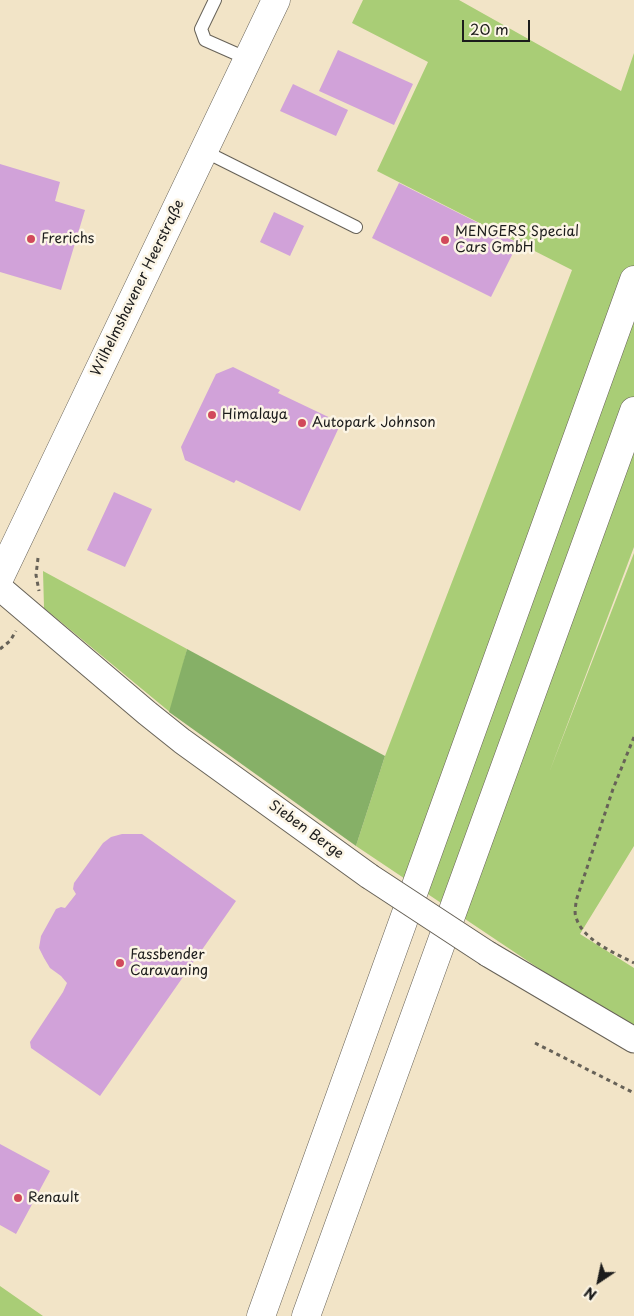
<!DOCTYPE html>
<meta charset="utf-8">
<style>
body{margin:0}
#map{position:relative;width:634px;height:1316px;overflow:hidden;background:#f2e4c7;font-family:"Playpen Sans",sans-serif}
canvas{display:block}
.north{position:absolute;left:574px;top:1256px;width:50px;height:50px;-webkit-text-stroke:4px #fcf5e5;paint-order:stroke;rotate:214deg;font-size:14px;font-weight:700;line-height:20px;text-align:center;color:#1c1c1c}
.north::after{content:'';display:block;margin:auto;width:18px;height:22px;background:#1c1c1c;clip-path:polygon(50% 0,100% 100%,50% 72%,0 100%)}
.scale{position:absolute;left:462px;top:20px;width:68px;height:22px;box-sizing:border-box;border:2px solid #1c1c1c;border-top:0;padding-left:6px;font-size:15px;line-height:18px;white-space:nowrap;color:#1c1c1c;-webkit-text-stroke:4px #fcf5e5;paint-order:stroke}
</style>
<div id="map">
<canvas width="634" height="1316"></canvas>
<div class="north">N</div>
<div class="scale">20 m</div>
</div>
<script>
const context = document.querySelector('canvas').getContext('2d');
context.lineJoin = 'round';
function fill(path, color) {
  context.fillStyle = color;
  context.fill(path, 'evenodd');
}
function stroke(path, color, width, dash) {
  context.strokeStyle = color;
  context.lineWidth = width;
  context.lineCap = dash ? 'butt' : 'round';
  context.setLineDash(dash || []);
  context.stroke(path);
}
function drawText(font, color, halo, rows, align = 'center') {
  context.font = font + ' "Playpen Sans",sans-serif';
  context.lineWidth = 5;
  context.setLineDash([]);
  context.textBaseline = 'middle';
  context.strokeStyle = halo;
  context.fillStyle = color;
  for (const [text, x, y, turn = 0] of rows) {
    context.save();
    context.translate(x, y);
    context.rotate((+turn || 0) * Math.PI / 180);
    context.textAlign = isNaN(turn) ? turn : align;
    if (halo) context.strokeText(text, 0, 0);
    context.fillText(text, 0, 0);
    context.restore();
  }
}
fill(new Path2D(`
 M363,0h96l162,91 13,-38v494l-85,226 85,-220v293l-54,88 54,34v59l-51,-29 -227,-152 29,-90 187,-486 -195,-99 51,-109 -76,-39z
 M43,571l144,78 -16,64 -127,-105z
 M0,1286l43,30h-43z`), '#a9cd76');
fill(new Path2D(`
 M187,649l198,107 -29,90 -187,-134z`), '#86b067');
fill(new Path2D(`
 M338,50l75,34 -19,41 -75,-34z
 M293,84l55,26 -12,26 -56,-25z
 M0,164l60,18 -5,19 30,9 -24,80 -61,-18z
 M399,183l119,60 -27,54 -119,-59z
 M274,212l30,14 -14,30 -30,-14z
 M233,367l47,23 -2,3 63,30 -41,88 -64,-31 -2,3 -49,-23 -4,-13 35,-73z
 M114,492l38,17 -27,58 -38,-17z
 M122,834h20l94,67 -136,195 -69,-48 -1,-6 33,-50 4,-9 -6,-7 -11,-8 -6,-10 -5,-10 2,-12 15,-27 5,-2 4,1 11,-14 -3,-5 1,-6 29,-40 8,-6z
 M0,1144l50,27 -34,63 -16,-9z`), '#d1a2d9');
const lane = new Path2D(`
 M215,0l-14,29 4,11 43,19
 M204,151l152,76`);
const street = new Path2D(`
 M0,588l147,125 35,28 187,135
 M488,954l146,86`);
const secondary = new Path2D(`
 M0,577l276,-577`);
const highway = new Path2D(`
 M261,1316l373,-1036
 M306,1316l328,-905`);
stroke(lane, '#676258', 14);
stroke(street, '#676258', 27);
stroke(secondary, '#676258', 29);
stroke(highway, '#676258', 29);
stroke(new Path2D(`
 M38,558l-2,17 3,16
 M0,649l10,-8 6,-10
 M634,737l-21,52 -37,112c0,5 -2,11 0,16 6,23 39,36 58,46
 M535,1043l99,50`), '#676258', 3, [4, 4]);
stroke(lane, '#fff', 12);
stroke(street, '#fff', 25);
stroke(secondary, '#fff', 28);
stroke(highway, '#fff', 28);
const streetBridge = new Path2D(`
 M369,876l119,78`);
stroke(streetBridge, '#676258', 27, []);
stroke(streetBridge, '#fff', 25);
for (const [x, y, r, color] of [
 [31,239,5,"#d1495b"],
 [445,240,5,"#d1495b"],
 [212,415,5,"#d1495b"],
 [302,423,5,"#d1495b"],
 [120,963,5,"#d1495b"],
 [18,1198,5,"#d1495b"]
]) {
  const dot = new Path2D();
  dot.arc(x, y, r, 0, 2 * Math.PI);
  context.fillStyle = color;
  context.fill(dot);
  stroke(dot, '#fcf5e5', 2);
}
drawText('14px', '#1c1c1c', '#fcf5e5', [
 ["MENGERS Special",455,232],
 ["Cars GmbH",455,248],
 ["Frerichs",41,239],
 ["Himalaya",222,415],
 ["Autopark Johnson",312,423],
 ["Fassbender",130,955],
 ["Caravaning",130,971],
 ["Renault",28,1198]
], 'left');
drawText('14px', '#1c1c1c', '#fcf5e5', [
 ["Wilhelmshavener Heerstraße",138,288,-64],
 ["Sieben Berge",306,830,36]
]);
</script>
